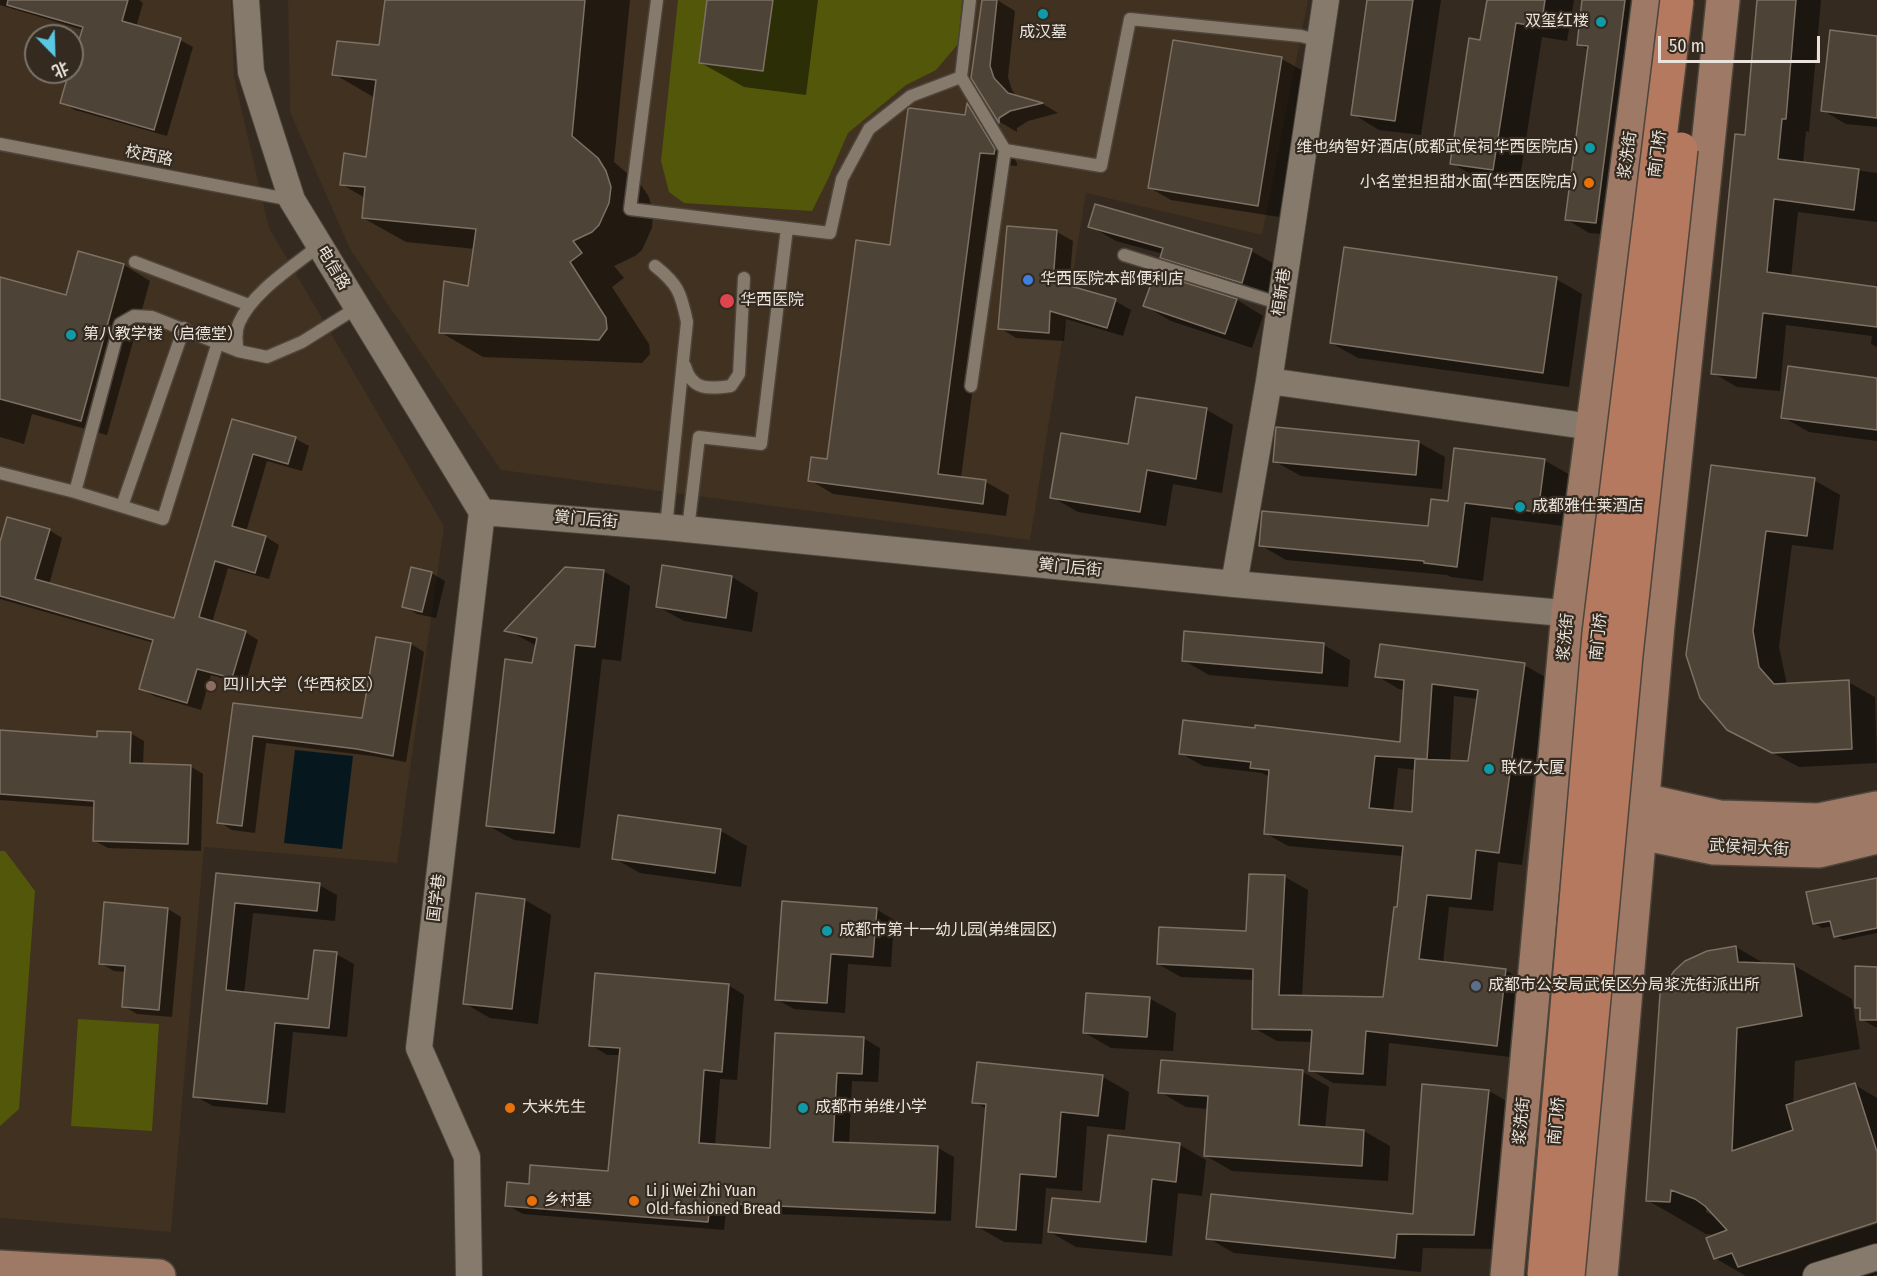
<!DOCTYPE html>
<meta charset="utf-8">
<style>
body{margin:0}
#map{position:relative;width:1877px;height:1276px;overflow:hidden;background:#342a1f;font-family:"Fira Sans Condensed","Noto Sans SC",sans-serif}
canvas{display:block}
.north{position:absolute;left:24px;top:24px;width:60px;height:60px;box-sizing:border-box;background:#342a1f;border:2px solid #7c746a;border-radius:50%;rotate:157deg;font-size:16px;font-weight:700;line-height:24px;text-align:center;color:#e9e3db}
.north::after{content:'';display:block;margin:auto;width:21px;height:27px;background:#58c8e4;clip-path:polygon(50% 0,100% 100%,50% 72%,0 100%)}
.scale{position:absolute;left:1658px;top:36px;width:162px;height:27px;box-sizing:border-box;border:3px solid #e9e3db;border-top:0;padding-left:8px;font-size:18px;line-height:21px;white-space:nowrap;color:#e9e3db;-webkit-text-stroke:4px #342a1f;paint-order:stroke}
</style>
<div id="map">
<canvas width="1877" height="1276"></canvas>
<div class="north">北</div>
<div class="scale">50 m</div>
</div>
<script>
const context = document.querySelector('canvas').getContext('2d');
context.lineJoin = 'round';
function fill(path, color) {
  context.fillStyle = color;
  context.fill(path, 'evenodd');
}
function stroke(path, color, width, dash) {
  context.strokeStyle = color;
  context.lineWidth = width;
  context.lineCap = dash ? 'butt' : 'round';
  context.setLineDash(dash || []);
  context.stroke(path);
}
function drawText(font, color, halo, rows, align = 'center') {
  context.font = font + ' "Fira Sans Condensed","Noto Sans SC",sans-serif';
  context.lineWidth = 4.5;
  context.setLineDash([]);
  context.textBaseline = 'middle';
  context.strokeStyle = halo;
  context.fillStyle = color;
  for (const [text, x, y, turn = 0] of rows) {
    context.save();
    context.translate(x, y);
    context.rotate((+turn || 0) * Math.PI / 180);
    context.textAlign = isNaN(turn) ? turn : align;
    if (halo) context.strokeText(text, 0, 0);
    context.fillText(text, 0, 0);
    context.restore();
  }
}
fill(new Path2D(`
 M0,0h231l3,77 35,151 175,298 -47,337 -193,-16 -33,385 -171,-14zM36,36h36v36h-36z
 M288,0h1020l-46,235 -176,-42 -56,347 -529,-70 -151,-221 -60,-137z`), '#403121');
fill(new Path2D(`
 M678,0h284l-4,44 -22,26 -30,15 -58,48 -20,46 -16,32 -128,-8 -15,-11 -8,-31z
 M0,851h5l30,40 -16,218 -19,17z
 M78,1019l81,5 -7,107 -81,-5z`), '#53570a');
fill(new Path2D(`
 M295,750l58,6 -11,93 -58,-6z`), '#06181d');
fill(new Path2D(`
 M0,0h139l4,3 -7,24 44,13 13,7 -26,89 -92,-26 -13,-8 21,-72 -83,-25z
 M386,0h244l-16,162 27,23 8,12 4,15 -1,16 -10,22 -7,6 -21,10 10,12 -12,9 37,57 1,10 -8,9 -159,-6 -43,-25 29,-44 6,-39 -69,-7 -43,-24 2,-20 -24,-14 27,-25 7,-61 -41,-24 47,-27z
 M709,0h109l-12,95 -62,-8 -43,-24z
 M984,0h13l18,11 -7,66 4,13 6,8 25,6 15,9 -30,8 -11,7v4l-17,-10 -27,-45z
 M1369,0h72l-20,135 -42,-5 -26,-16z
 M1488,0h86l-7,41 -25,-4 -23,147 -41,-6 -27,-15 30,-122z
 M1583,0h66l-30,235 -30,-2 -23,-14 23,-169 -11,-6z
 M1758,0h63l-12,132 -3,-1 -3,32 74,10v49l-79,-10 -7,65 85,11 1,-7v66l-6,-3 1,-8 -86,-11 -6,66 -43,-4 -24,-14 33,-236z
 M1877,37v90l-31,-3 -24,-14z
 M1282,59l21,12 -24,146 -108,-17 -21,-12z
 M968,106l22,12 27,45v3l-15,-1 -41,313 25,4 23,13 -3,21 -173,-22 -23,-14 18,-19 63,-215 76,-129z
 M1090,226l161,25 27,15 -9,31 -81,-25 -26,-15 1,-3 -47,-13z
 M1009,228l48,4 16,9 -4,46 46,14 16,9 -8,26 -57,-17 -2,22 -48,-3 -16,-10z
 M79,253l45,12 26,16 -43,154 -75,-21 -8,30 -24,-7v-158l67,18z
 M1156,275l81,25 26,16 -11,32 -81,-27 -26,-15z
 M1556,279l26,15 -13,93 -211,-29 -27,-15z
 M1877,379v62l-68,-9 -26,-15z
 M1138,398l69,12 26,15 -11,68 -49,-9 -7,42 -88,-14 -26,-15 78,-52z
 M233,421l63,18 13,7 -7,25 -35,-10 -21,71 20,5 13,8 -10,34 -41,-11 -16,55 33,9 13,8 -13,45 -34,-10 -10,35 -47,-14 -13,-7 13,-46 -154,-44v-52l49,-17 13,8 -13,47 126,35z
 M1418,442l27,15 -3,32 -141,-13 -27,-15z
 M1544,460l26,15 -6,51 -73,-9 -8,64 -32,-4 -4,-2 -161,-15 -26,-15 169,-17 20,-26z
 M1712,467l102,13 26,15 -7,55 -41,-5 -13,102 8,38 61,-3 27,15 2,66 -78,4 -71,-38z
 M603,571l27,15 -9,75 -19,-2 -22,189 -66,-8 -27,-15 50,-179 -30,-16z
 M431,573l14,8 -9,37 -19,-4 -14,-8z
 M732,577l26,16 -6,39 -68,-11 -27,-15z
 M1186,633l138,12 26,15 -2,27 -139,-12 -26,-15z
 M377,639l34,5 13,8 -18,110 -34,-6 -106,-13 -11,90 -23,-3 -13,-8 15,-118 130,16z
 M1524,665l23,13 -25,187 -24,-3 -5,49 -44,-4 -6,56 62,7 23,13 -9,75 -130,-15 -3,43 -53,-3 -22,-13 2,-28 -36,-1 -23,-13 1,-48 -74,-3 -23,-13 90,-31 3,-58 34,2 23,13 -6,107 83,2 18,-143 -115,-10 -23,-13 5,-56 -8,-4 -59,-7 -23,-13 222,-9 3,-54 -6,-1 -22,-13zM1454,696l24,3 -8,64 -20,-1zM1398,768l18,2 -3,44 -20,-2z
 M0,732l98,6 32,-5 14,8 -1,24 47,1 13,8 -2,77 -93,-3 -13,-7 1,-34 -96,-7z
 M721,831l26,15 -6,41 -101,-14 -26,-15z
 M218,875l101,10 18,10 -2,26 -82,-8 -9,81 66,7 26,-47 18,10 -7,73 -54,-5 -8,81 -72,-7 -18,-10z
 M1877,880v53l-34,7 -8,-4 -2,-10 -11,2 -8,-5z
 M525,900l26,15 -13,109 -48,-6 -26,-15z
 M168,909l13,8 -9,100 -35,-3 -14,-8 3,-34 -12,-1 -14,-8z
 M876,909l18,11 -3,47 -43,-3 -3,49 -51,-4 -18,-10z
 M1736,947l29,17 28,1 59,34 8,50 -65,12 -2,44 62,-20 22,13v123l-103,33 3,2 100,-32v50l-5,2h-126l-31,-18 4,-23 -13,-1 -59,-34zM1706,1208l12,7 -1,3 -11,-6z
 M1877,969v58h-2l-14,-8v-9l-5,-3z
 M728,985l16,10 -7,85 -17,-1 -5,67 56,4 92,-112 17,10 -2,34 -26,-1 -3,63 89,4 16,9 -3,64 -225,-9 -2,18 -201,-16 -16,-9 23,-20 79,-12 12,-118h-14l-16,-10z
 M1149,998l27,15 -3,38 -62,-3 -26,-15z
 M1303,1072l26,15 -4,42 39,2 26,15 -2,35 -156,-10 -26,-15 3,-47 -23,-2 -26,-15z
 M1103,1077l26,15 -4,38 -38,-4 -5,65 -36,-3 -4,56 -38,-2 -26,-15 9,-118 -13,-7z
 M1489,1091l26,15 -15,143 -77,-1 -2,24 -187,-19 -26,-15 206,-22z
 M1180,1145l26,15 -4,36 -24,-3 -6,63 -96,-9 -26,-15 52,-28z`), '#0007');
const building = new Path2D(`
 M8,0h120l-6,21 59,17 -27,92 -94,-27 9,-31h3v-9l11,-36 -76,-22z
 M385,0h200l-13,136 26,22 8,13 5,16 -2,16 -10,22 -7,7 -19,9 9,12 -12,9 36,56 1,11 -8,11 -160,-7 5,-52 24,5 8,-57 -114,-11 3,-31 -25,-2 4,-32 22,4 10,-77 -44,-5 5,-34 42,4z
 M707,0h66l-10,71 -64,-8z
 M982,0h15l-7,66 4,12 14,15 35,10 -33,8 -11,7v5l-28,-45z
 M1367,0h46l-18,121 -44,-6z
 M1487,0h58l-4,27 -25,-4 -23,147 -43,-6 19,-126 11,2z
 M1582,0h43l-29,223 -31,-3 23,-174 -11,-1z
 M1757,0h39l-10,119h-4l-4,40 81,10 -5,41 -80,-11 -7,73 110,15v40l-114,-14 -7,65 -45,-4 24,-240 10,1z
 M1830,30l47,6v82l-56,-7z
 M1173,40l109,17 -24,149 -110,-18z
 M967,103l28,46 -1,5 -14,-1 -42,321 48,6 -3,24 -175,-23 3,-24 16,2 29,-219 34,5 18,-136 2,-1 55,7z
 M1095,204l157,45 -10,34 -82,-25 3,-10 -75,-21z
 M1007,226l50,4 -4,51 63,18 -9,29 -57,-17 -1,22 -51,-4z
 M1344,247l213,30 -14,96 -213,-30z
 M78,251l46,13 -43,157 -81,-22v-122l66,18z
 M1155,273l82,26 -12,35 -82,-28z
 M1788,366l89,12v52l-96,-12z
 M1136,397l71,11 -11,71 -49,-9 -7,42 -90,-14 11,-65 67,11z
 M232,419l64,18 -8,27 -35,-10 -21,72 34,10 -11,37 -40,-12 -16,56 47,14 -14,47 -35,-9 -10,34 -48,-14 14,-49 -153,-44v-54l7,-25 43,12 -15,50 139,39z
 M1276,427l143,14 -3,34 -143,-13z
 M1454,448l91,11 -7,53 -73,-9 -8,64 -33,-4v-2l-165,-15 3,-35 166,15 3,-27 17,2z
 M1711,465l104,13 -8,58 -41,-5 -13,100 6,36 15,17 75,-4 3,69 -80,4 -45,-23 -27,-32 -14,-43z
 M662,565l70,11 -6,42 -70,-11z
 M411,567l21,5 -10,40 -20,-5z
 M565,567l39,3 -9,77 -20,-2 -21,188 -68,-7 19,-167 27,4 5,-25 -33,-7z
 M1184,631l140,12 -2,30 -140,-12z
 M376,637l35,6 -18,113 -36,-7 -104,-13 -11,90 -25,-3 16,-120 129,15z
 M1380,644l145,19 -26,190 -23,-3 -5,49 -44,-4 -8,64 87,10 -9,77 -131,-15 -3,43 -54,-3 3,-41 -60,-1 1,-60 -96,-5 2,-37 87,4 3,-57 36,1 -6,120 104,2 11,-90h3l6,-61 -139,-12 5,-64 -19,-2 1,-6 -72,-8 4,-34 72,8v-3l145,17 4,-62 -29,-3zM1432,684l46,6 -10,71 -53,-2 -3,53 -43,-4 6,-52 52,3z
 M0,730l97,7v-6l34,1 -1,31 61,2 -3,79 -95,-3 1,-40 -94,-7z
 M618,815l103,14 -6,44 -103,-14z
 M216,873l104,10 -3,28 -82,-8 -9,87 82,9 6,-49 23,2 -8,76 -54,-5 -8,81 -74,-7z
 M1877,878v50l-43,9 -4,-16 -17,3 -7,-32z
 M476,893l49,6 -13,110 -49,-5z
 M782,901l95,7 -4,49 -42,-3 -4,49 -52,-3z
 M104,902l64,6 -9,102 -37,-3 3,-41 -26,-2z
 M1736,946l2,16 56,2 8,52 -65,12 -5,123 61,-21 -7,-25 69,-22 22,69v70l-139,45 -6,-14 -18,6 -8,-21 21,-8 -22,-24 -10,-7 -24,-9 -1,12 -24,-1 14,-207 14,-23 11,-10 22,-10z
 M1855,966l22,1v53h-17v-12h-5z
 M595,973l134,11 -7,88 -18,-2 -5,73 71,5 5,-115 89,4 -2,37 -25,-1 -4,69 105,4 -3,67 -225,-10 -2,19 -203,-16 2,-24 22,2 1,-19 78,6 12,-123 -31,-2z
 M1086,993l64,4 -3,40 -64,-4z
 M1161,1060l142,10 -4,55 65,5 -2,36 -158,-10 4,-60 -50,-3z
 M977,1062l126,13 -5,41 -37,-4 -5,65 -36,-3 -4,56 -40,-3 10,-123 -14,-1z
 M1422,1084l67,6 -15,145 -77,-1 -2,24 -189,-19 5,-45 202,20z
 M1108,1135l72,8 -4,39 -24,-3 -6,63 -98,-10 4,-34 48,4z`);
fill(building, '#4e4337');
stroke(building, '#7d7164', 1.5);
const lane = new Path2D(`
 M657,0l-27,209 200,24 12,-54 27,-50 42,-33 50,-19
 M970,0l-9,77 44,73 -34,236
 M0,144l292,56
 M1005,150l96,16 29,-147 171,17 19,5
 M320,245c-26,21 -68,47 -81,78 -4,9 -3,18 -1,28l29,6 35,-15 56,-35
 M1124,255l157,49
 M135,262l114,43
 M655,266c23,18 26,27 32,56l-21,205
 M685,366c7,25 24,23 46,20l8,-12 5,-96
 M0,473l75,19 88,27 55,-177
 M75,492l45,-168 14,-8 18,1 86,34
 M122,506l62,-178
 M688,529l11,-92 62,7 26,-216`);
const street = new Path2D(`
 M246,0l5,72 41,128 190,312
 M1269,381l323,46
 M482,512l184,15 568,57 352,31
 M1234,584l35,-203 57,-381
 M469,1276l-2,-119 -48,-109 63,-536
 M1816,1276l61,-19`);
const secondary = new Path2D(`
 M1623,797l21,3 76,17 99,3 58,-12
 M1620,830l21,3 73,15 105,3 58,-14
 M0,1267l159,9
 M1507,1276l61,-663 81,-613
 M1601,1276l57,-651 65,-625`);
stroke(lane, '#4d453b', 15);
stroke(street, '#4d453b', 28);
stroke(secondary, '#4d453b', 36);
stroke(lane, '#867a6d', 12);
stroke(street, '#867a6d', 26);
stroke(secondary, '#9d7966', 33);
const primaryBridge = new Path2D(`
 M1544,1276l55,-643 78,-633
 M1568,1276l58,-621 55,-506`);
stroke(primaryBridge, '#4d453b', 36, []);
stroke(primaryBridge, '#b4795f', 33);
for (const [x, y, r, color] of [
 [1043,14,6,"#0f9aa8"],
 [1601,22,6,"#0f9aa8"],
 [1590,148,6,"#0f9aa8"],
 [1589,183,6,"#e8710a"],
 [1028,280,6,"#3f7fe0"],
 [727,301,8,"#e0444e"],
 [71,335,6,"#0f9aa8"],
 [1520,507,6,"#0f9aa8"],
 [211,686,6,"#8d6e63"],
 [1489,769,6,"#0f9aa8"],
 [827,931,6,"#0f9aa8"],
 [1476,986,6,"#5c6f8a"],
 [510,1108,6,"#e8710a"],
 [803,1108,6,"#0f9aa8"],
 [532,1201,6,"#e8710a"],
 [634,1201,6,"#e8710a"]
]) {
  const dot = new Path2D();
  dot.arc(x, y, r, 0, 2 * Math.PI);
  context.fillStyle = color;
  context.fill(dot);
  stroke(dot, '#342a1f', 2);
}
drawText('16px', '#e9e3db', '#342a1f', [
 ["双玺红楼",1589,22,"right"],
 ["成汉墓",1043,33,"center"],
 ["维也纳智好酒店(成都武侯祠华西医院店)",1578,148,"right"],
 ["小名堂担担甜水面(华西医院店)",1577,183,"right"],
 ["华西医院本部便利店",1040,280],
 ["华西医院",740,301],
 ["第八教学楼（启德堂）",83,335],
 ["成都雅仕莱酒店",1532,507],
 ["四川大学（华西校区）",223,686],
 ["联亿大厦",1501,769],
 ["成都市第十一幼儿园(弟维园区)",839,931],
 ["成都市公安局武侯区分局浆洗街派出所",1488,986],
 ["大米先生",522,1108],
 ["成都市弟维小学",815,1108],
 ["Li Ji Wei Zhi Yuan",646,1192],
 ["Old-fashioned Bread",646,1210],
 ["乡村基",544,1201]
], 'left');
drawText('16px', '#e9e3db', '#342a1f', [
 ["南门桥",1658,154,-83],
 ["浆洗街",1628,155,-82],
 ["校西路",149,156,11],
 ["电信路",333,268,59],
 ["桓新巷",1282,292,-82],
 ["黉门后街",586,520,5],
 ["黉门后街",1070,568,6],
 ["浆洗街",1566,637,-85],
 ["南门桥",1599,637,-84],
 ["武侯祠大街",1749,848,3],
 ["国学巷",437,898,-83],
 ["浆洗街",1522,1121,-85],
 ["南门桥",1557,1121,-85]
]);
</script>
